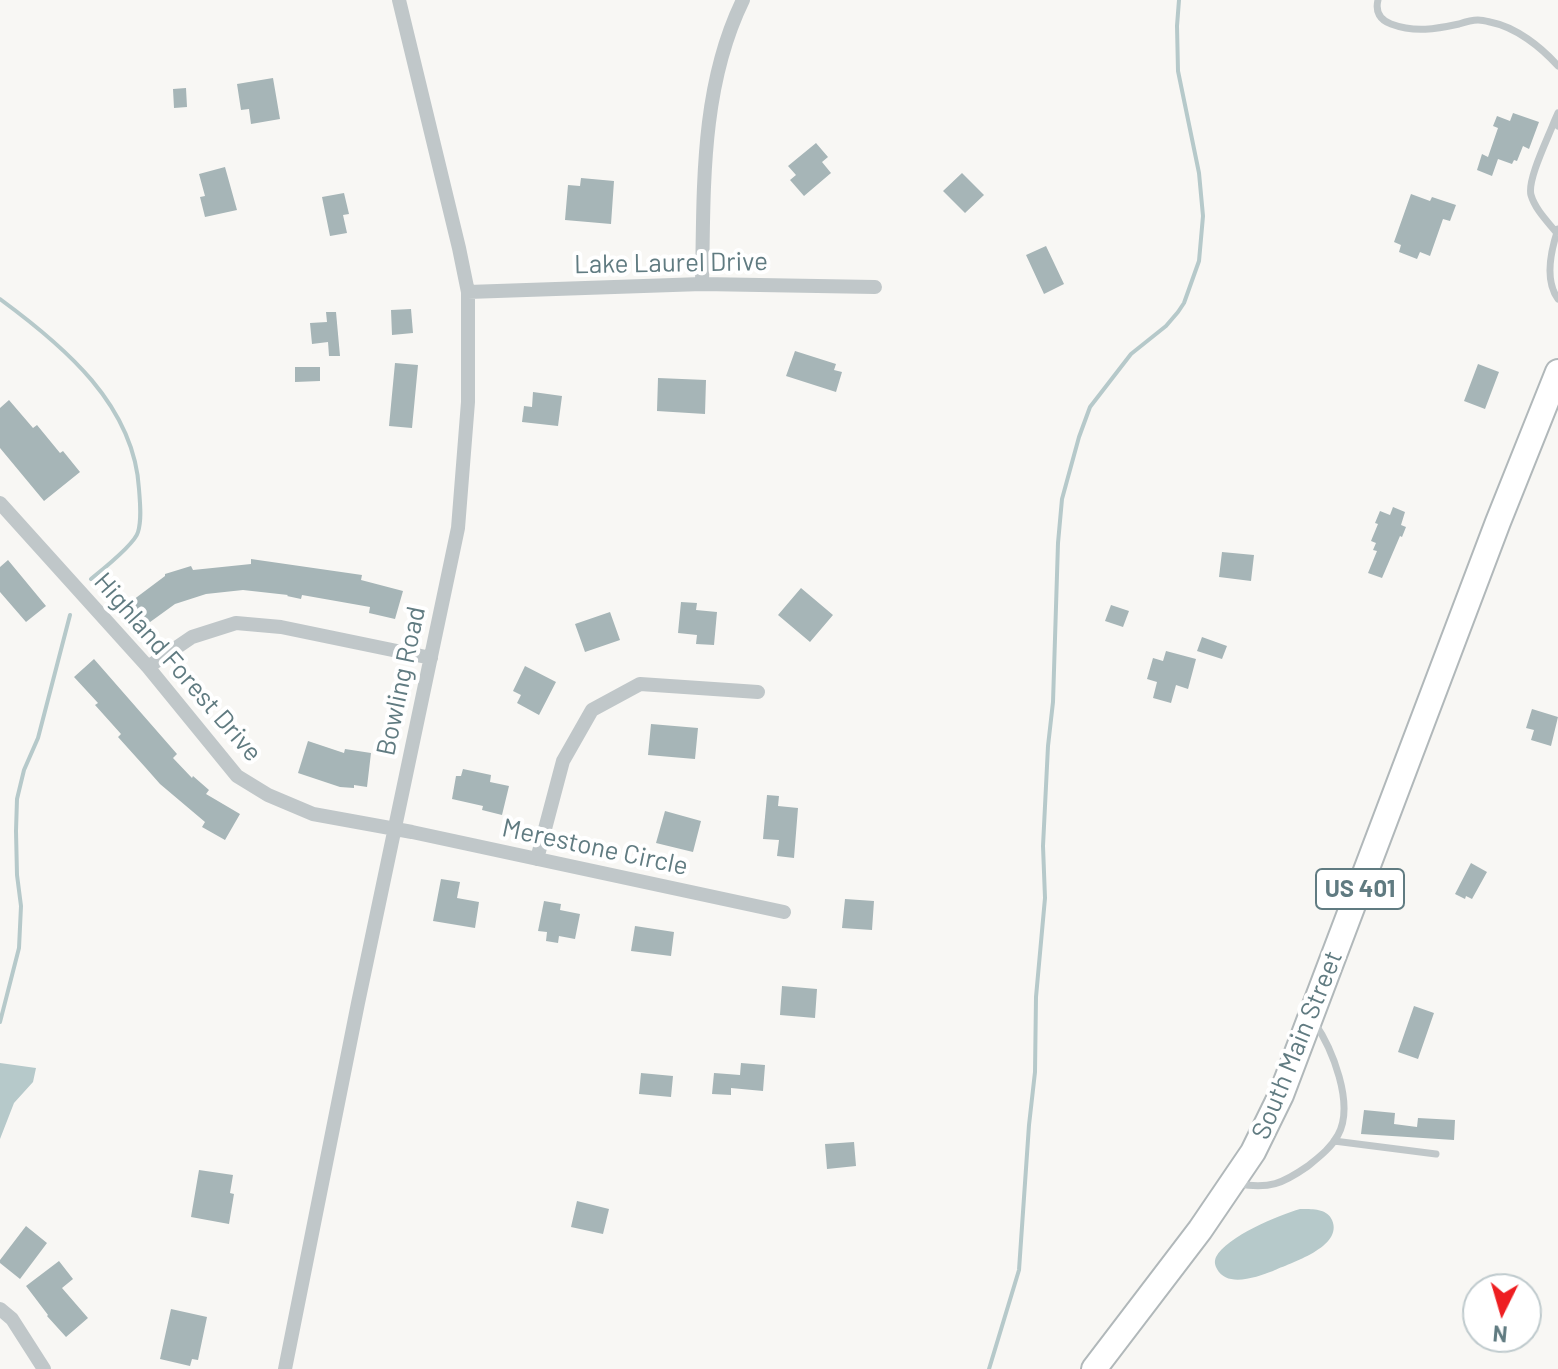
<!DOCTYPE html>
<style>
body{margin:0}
#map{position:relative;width:1558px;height:1369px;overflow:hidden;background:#f8f7f4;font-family:Barlow,sans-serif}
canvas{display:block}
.north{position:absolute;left:1462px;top:1273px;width:80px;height:80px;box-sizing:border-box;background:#fff;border:2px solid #bfcacd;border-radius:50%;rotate:185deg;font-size:22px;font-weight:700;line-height:32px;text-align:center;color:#607b81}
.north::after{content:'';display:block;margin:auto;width:28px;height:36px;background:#ee1e21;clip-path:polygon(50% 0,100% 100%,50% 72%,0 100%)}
</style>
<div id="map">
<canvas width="1558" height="1369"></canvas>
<div class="north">N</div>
</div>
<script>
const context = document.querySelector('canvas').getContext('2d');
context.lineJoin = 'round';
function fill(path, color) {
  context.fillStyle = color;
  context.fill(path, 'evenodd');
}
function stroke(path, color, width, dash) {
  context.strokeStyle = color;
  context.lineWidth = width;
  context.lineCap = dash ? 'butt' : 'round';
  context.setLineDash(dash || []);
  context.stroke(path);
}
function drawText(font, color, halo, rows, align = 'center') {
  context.font = font + ' Barlow,sans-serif';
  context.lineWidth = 8;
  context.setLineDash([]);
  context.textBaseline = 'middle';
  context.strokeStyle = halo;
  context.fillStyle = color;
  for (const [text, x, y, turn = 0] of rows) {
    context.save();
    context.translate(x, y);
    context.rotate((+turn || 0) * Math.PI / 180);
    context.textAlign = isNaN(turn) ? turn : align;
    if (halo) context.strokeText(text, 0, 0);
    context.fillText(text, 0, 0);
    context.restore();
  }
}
fill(new Path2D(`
 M0,1063l36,5 -3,14 -19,21 -14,36z
 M1300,1209c11,0 27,-1 32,11 12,27 -42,43 -59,51 -16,6 -46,17 -56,-2 -2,-4 -3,-7 -1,-12 10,-20 63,-42 84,-48z`), '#b6c9ca');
stroke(new Path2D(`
 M0,299c64,47 134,106 139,190 1,14 3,30 -1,43 -3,12 -36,38 -47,47
 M0,1022l19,-74 2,-42 -4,-31 -1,-44 1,-32 7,-29 14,-32 32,-123
 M989,1369l30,-99 10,-145 6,-53 1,-75 9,-99 -2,-52 5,-100 5,-44 5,-159 4,-44 17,-62 11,-30 41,-53 35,-28 12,-14 6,-9 15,-42 4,-45 -4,-43 -21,-102 -1,-45 2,-26`), '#b6c9ca', 4);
fill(new Path2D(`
 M273,78l7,41 -29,5 -2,-15 -8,1 -4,-26z
 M186,88l1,19 -13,1 -1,-19z
 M1513,113l26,9 -10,27 -6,-3 -6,15 -3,-1 -2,4 -14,-5 -6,17 -15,-6 5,-16 6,3 10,-29 -5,-2 4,-10 13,5z
 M816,143l12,14 -6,5 9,11 -27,23 -14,-16 6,-5 -8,-9z
 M225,167l12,43 -32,7 -5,-20 5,-1 -6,-22z
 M962,173l22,22 -19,18 -22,-22z
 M581,178l33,3 -3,43 -46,-4 3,-35 12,1z
 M344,193l5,21 -6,1 4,18 -17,3 -8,-39z
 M1411,194l19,7 2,-4 24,8 -6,16 -7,-2 -13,37 -10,-4 -3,7 -18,-7 2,-7 -7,-3z
 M1046,246l18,38 -20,10 -18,-39z
 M411,309l2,24 -21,2 -1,-25z
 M326,312h10l4,44h-11l-1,-14 -16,2 -2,-21 17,-1z
 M795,351l41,13 -2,6 8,2 -6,20 -50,-16z
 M395,363l23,2 -6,63 -23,-2z
 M1478,364l21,8 -14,37 -21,-8z
 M295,367h25v14l-25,1z
 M658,378l48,2 -1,34 -48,-3z
 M533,392l29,4 -4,30 -36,-4 2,-16 8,1z
 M9,400l24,28 4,-3 23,28 3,-2 17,21 -36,29 -44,-53v-40z
 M1393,507l12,5 -4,13 5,2 -4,10 -2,-1 -18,42 -14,-5 9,-22 -4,-1 3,-7 -5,-2 7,-17 -3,-1 5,-12 10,4z
 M1222,552l32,3 -3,26 -32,-4z
 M251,559l111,16 -1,5 42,11 -8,28 -26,-6 1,-6 -68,-12 -1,4 -14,-3 1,-1 -45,-5 -37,4 -31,10 -29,21 -17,-22 36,-27v-2l26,-8 2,4 58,-6z
 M8,560l38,46 -20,16 -26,-30v-25z
 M801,588l32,27 -23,27 -32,-27z
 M681,602l16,1 -1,7 21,2 -3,33 -18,-1 1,-9 -19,-2z
 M1111,605l18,6 -6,16 -18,-6z
 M610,612l10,28 -35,12 -10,-28z
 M1202,637l25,9 -5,13 -25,-8z
 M1166,651l30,8 -8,30 -12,-4 -5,18 -18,-5 4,-16 -10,-3 6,-21 10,3z
 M94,659l83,95 -4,4 19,20 1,-2 16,14 -3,4 34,20 -15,26 -23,-13 3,-5 -45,-38 -15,-17 -27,-30 3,-3 -26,-29 3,-2 -24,-26z
 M525,666l31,16 -17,33 -22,-12 4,-8 -8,-4z
 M1532,709l26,8 -7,29 -20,-6 3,-10 -8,-2z
 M651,724l47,4 -3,31 -47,-4z
 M308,741l36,12 1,-4 26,4 -4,34 -13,-2v3l-14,-1 -42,-14z
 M463,769l28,6 -1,7 19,4 -7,29 -20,-5 1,-4 -31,-7 4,-23h5z
 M767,795l12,1 -1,10 20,2 -4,50 -17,-2 2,-16 -16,-1z
 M665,811l36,10 -8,31 -37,-9z
 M1471,863l16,9 -15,27 -6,-3 -1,3 -10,-5z
 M441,879l19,3 -3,16 22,4 -4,26 -42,-7z
 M845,899l29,2 -2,29 -30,-2z
 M544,901l17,3 -1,6 20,4 -5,25 -16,-3 -1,7 -12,-2 1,-9 -9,-1z
 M635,926l39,6 -3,24 -40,-5z
 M782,986l35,3 -2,29 -35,-3z
 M1414,1006l20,7 -16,46 -20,-7z
 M741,1063l24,2 -2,26 -32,-3v7l-19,-1 2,-21 26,2z
 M641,1073l32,3 -2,21 -32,-3z
 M1364,1110l31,3 -1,11 23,3 1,-9 37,2 -1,20 -93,-6z
 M854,1142l2,24 -29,3 -2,-25z
 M199,1170l34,5 -3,18 4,1 -5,30 -38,-7z
 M577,1201l32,8 -6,25 -32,-7z
 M26,1226l21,17 -27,36 -20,-16v-3z
 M59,1261l14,18 -11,9 26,30 -22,19 -19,-21 1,-1 -22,-29z
 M171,1309l36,8 -9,43 -6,-1 -2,7 -30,-7z`), '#a6b5b7');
const highway = new Path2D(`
 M1094,1369l106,-139 53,-78 28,-57 217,-573 60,-150`);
stroke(highway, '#b1b8ba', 28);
stroke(new Path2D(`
 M1378,0c-3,12 2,20 13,24 24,9 45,5 68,0 6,-2 13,-4 19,-4 4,0 8,1 12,2 26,5 51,25 68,44
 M1558,113l-4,9 4,4
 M1554,122c-6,16 -27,58 -23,73 4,14 16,26 25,37
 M1558,229c-7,21 -14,51 0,70
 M1334,1141l102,13
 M1238,1184c32,5 44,0 70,-18 11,-9 23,-18 30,-31 17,-31 -6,-87 -24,-113`), '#c0c7c9', 7);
stroke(new Path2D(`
 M702,284c2,-95 -2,-196 41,-284
 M468,292l234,-8 173,3
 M0,503l148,164 89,109 31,19 45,19 99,18 372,80
 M148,667l44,-30 44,-14 45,4 150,31
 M537,859l26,-98 29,-51 48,-26 118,8
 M0,1309l12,10 32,50
 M285,1369l73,-366 100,-475 10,-126v-110l-9,-44 -60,-248`), '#c0c7c9', 14);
stroke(highway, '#fff', 24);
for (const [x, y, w] of [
 [1360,889,88]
]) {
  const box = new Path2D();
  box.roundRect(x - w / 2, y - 20, w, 40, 6);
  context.fillStyle = '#fff';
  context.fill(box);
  stroke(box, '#607b81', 2);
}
drawText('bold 24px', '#607b81', null, [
 ["US 401",1360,889]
]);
drawText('26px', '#607b81', '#fff', [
 ["Lake Laurel Drive",671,263,-1],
 ["Highland Forest Drive",178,667,49],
 ["Bowling Road",401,681,-78],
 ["Merestone Circle",595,847,12],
 ["South Main Street",1297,1045,-68]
]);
</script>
